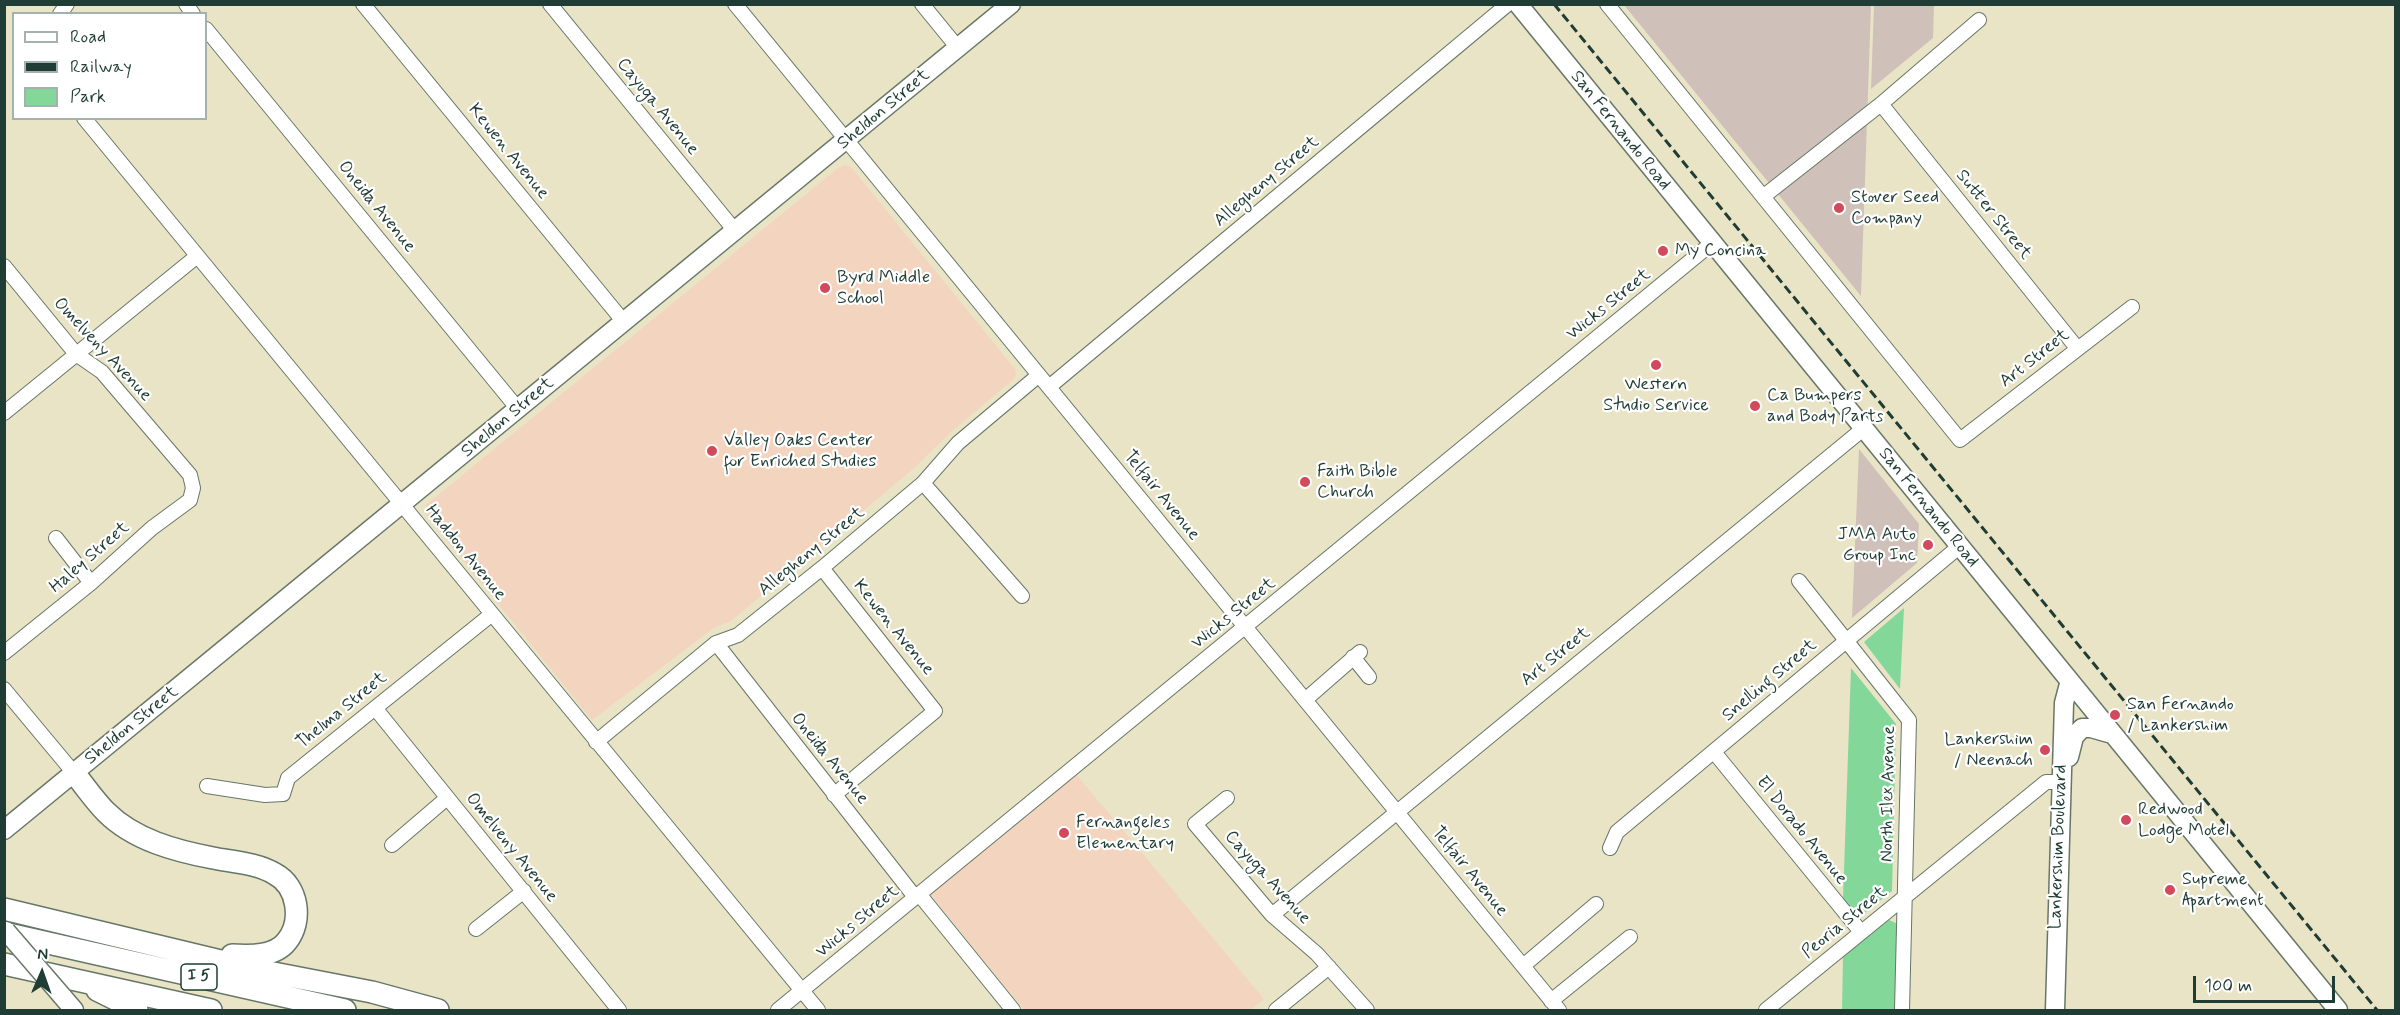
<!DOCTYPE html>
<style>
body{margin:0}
#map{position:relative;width:2400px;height:1015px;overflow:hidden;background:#eae4c6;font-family:Mynerve,sans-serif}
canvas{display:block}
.frame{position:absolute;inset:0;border:6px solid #1f3d34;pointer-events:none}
.legend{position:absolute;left:12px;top:12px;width:195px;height:108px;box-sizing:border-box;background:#fff;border:2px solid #a5b1ae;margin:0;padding:8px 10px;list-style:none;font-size:18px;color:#1f3d34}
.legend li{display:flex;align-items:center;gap:12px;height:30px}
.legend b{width:30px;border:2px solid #a5b1ae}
.north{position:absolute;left:12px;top:943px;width:60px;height:60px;-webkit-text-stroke:4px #fff;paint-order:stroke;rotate:2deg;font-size:16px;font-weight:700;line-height:24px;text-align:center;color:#1f3d34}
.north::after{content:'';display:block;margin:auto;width:21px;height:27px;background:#1f3d34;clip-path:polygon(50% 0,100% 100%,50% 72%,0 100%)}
.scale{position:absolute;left:2193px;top:976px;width:142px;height:27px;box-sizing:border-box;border:3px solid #1f3d34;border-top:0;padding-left:8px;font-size:18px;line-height:21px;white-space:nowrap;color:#1f3d34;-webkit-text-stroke:4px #fff;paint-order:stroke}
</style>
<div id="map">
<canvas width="2400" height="1015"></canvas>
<div class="frame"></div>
<ul class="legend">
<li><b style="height:8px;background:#fff"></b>Road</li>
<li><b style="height:8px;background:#1f3d34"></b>Railway</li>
<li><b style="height:16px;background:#83d799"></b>Park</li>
</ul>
<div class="north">N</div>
<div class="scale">100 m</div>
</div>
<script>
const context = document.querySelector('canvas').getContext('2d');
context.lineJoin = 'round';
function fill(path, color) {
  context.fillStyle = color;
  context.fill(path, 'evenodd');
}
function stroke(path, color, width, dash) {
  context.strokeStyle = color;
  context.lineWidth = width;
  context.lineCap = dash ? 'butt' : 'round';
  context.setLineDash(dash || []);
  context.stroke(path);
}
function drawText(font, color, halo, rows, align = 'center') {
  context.font = font + ' Mynerve,sans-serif';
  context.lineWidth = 4.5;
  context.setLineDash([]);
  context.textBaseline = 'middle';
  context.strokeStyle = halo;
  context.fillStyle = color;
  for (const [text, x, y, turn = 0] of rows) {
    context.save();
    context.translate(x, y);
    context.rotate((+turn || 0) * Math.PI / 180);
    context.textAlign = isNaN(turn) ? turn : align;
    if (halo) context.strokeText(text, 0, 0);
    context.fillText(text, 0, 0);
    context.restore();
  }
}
fill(new Path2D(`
 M845,165l6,2 164,202 1,5 -2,5 -63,53 -39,38 -180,150 -18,8 -122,92 -169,-209 4,-7 411,-336z
 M1075,773l189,226 -14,11h-226l-95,-117z`), '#f3d4be');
fill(new Path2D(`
 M1624,5h247l-10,291z
 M1874,5h60l-1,33 -62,51z
 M1859,449l60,75 -2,39 -65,55z`), '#cfc0ba');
fill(new Path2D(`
 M1904,608l-4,81 -36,-47z
 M1851,668l45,56 -4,167 -34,27 -15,-19z
 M1889,920l9,4 -3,86h-53l1,-53z`), '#83d799');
const minor = new Path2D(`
 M186,4l7,10
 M363,4l261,318
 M550,4l186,228
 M735,4l824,1006
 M922,4l36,44
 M1607,4l353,436 172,-133
 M60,14l7,-10
 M206,29l312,380
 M1881,104l196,244
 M84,118l734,892
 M1764,196l117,-92 98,-84
 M4,266l72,88 26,18 88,103 3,13 -3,12 -38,28 -61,55 -87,70
 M1049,387l459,-383
 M4,413l192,-156
 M923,483l99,113
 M56,538l35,45
 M822,568l113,143 -101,84
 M1799,581l110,139 -7,290
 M716,643l199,254
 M1353,657l16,20
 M4,689l70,84
 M1305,700l55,-48
 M375,708l244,302
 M596,742l120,-99 22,-8 84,-67 101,-85 35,-40 81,-68
 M1714,752l147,180
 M207,786l58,9 18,-1 5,-16 204,-164
 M1227,798l-32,26 77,91 45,39 50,56
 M392,845l55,-47
 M1610,848l7,-16 343,-286
 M919,894l94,116
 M1272,915l591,-486
 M476,929l48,-38
 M1523,966l73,-62
 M1551,1001l79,-64
 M778,1010l933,-766
 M1276,1010l53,-43
 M1766,1010l280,-228h15`);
const major = new Path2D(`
 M1518,4l820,1006
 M2069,757l5,-20 8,-9h9l21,6
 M4,830l1007,-826
 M62,996l12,14
 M2055,1010l9,-307 5,-19`);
const highway = new Path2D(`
 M74,773c11,13 20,27 32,39 28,28 70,39 107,46 20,4 44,5 62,16 23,12 28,47 12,67 -12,16 -37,15 -55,14
 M4,909l254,61 114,22 66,18
 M4,933l341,77
 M4,964l207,46
 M97,990l40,20`);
stroke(minor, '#667767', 16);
stroke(major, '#667767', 21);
stroke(highway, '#667767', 24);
stroke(minor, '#fff', 14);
stroke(major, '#fff', 18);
stroke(highway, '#fff', 21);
stroke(new Path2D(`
 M1554,4l823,1006`), '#1f3d34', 3, [9, 4.5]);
const majorBridge = new Path2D(`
 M6,931l56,65`);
stroke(majorBridge, '#667767', 21, []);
stroke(majorBridge, '#fff', 18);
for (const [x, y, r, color] of [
 [1839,208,6,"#d1495b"],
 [1663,251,6,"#d1495b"],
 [825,288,6,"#d1495b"],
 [1656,365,6,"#d1495b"],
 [1755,406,6,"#d1495b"],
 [712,451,6,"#d1495b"],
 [1305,482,6,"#d1495b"],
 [1928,545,6,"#d1495b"],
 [2115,715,6,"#d1495b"],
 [2045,750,6,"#d1495b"],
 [2126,820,6,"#d1495b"],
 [1064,833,6,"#d1495b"],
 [2170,890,6,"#d1495b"]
]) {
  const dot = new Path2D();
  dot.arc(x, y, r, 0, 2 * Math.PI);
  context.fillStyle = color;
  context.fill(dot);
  stroke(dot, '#fff', 2);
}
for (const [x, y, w] of [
 [199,977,36]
]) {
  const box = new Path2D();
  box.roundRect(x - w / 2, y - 13, w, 26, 4.5);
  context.fillStyle = '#fff';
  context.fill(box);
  stroke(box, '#1f3d34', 1.5);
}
drawText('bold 16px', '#1f3d34', null, [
 ["I 5",199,977]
]);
drawText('18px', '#1f3d34', '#fff', [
 ["Cayuga Avenue",657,107,51],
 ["Sheldon Street",884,110,-40],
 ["San Fernando Road",1620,131,51],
 ["Kewen Avenue",508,152,51],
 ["Allegheny Street",1267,182,-40],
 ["Oneida Avenue",376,207,51],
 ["Sutter Street",1993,215,51],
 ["Wicks Street",1609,305,-39],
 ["Omelveny Avenue",102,350,47],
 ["Art Street",2035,359,-38],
 ["Sheldon Street",508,418,-40],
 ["Telfair Avenue",1161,496,51],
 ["San Fernando Road",1928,508,51],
 ["Allegheny Street",812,552,-39],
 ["Haddon Avenue",465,553,51],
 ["Haley Street",90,558,-41],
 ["Wicks Street",1234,614,-39],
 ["Kewen Avenue",893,628,51],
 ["Art Street",1556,657,-39],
 ["Snelling Street",1770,681,-40],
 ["Thelma Street",342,711,-39],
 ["Sheldon Street",132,726,-39],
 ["Oneida Avenue",829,759,51],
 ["North Ilex Avenue",1889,794,-89],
 ["El Dorado Avenue",1801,831,51],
 ["Lankershim Boulevard",2059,847,-88],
 ["Omelveny Avenue",511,848,51],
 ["Telfair Avenue",1469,872,51],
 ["Cayuga Avenue",1267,878,48],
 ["Wicks Street",858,922,-40],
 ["Peoria Street",1845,923,-39]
]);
drawText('18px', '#1f3d34', '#fff', [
 ["Stover Seed",1851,198],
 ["Company",1851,219],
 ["My Concina",1675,251],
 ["Byrd Middle",837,278],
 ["School",837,299],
 ["Western",1656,385,"center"],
 ["Studio Service",1656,406,"center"],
 ["Ca Bumpers",1767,396],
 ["and Body Parts",1767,417],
 ["Valley Oaks Center",724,441],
 ["for Enriched Studies",724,462],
 ["Faith Bible",1317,472],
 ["Church",1317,493],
 ["JMA Auto",1916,535,"right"],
 ["Group Inc",1916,556,"right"],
 ["San Fernando",2127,705],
 ["/ Lankershim",2127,726],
 ["Lankershim",2033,740,"right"],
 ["/ Neenach",2033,761,"right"],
 ["Redwood",2138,810],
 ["Lodge Motel",2138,831],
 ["Fernangeles",1076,823],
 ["Elementary",1076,844],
 ["Supreme",2182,880],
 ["Apartment",2182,901]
], 'left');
</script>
